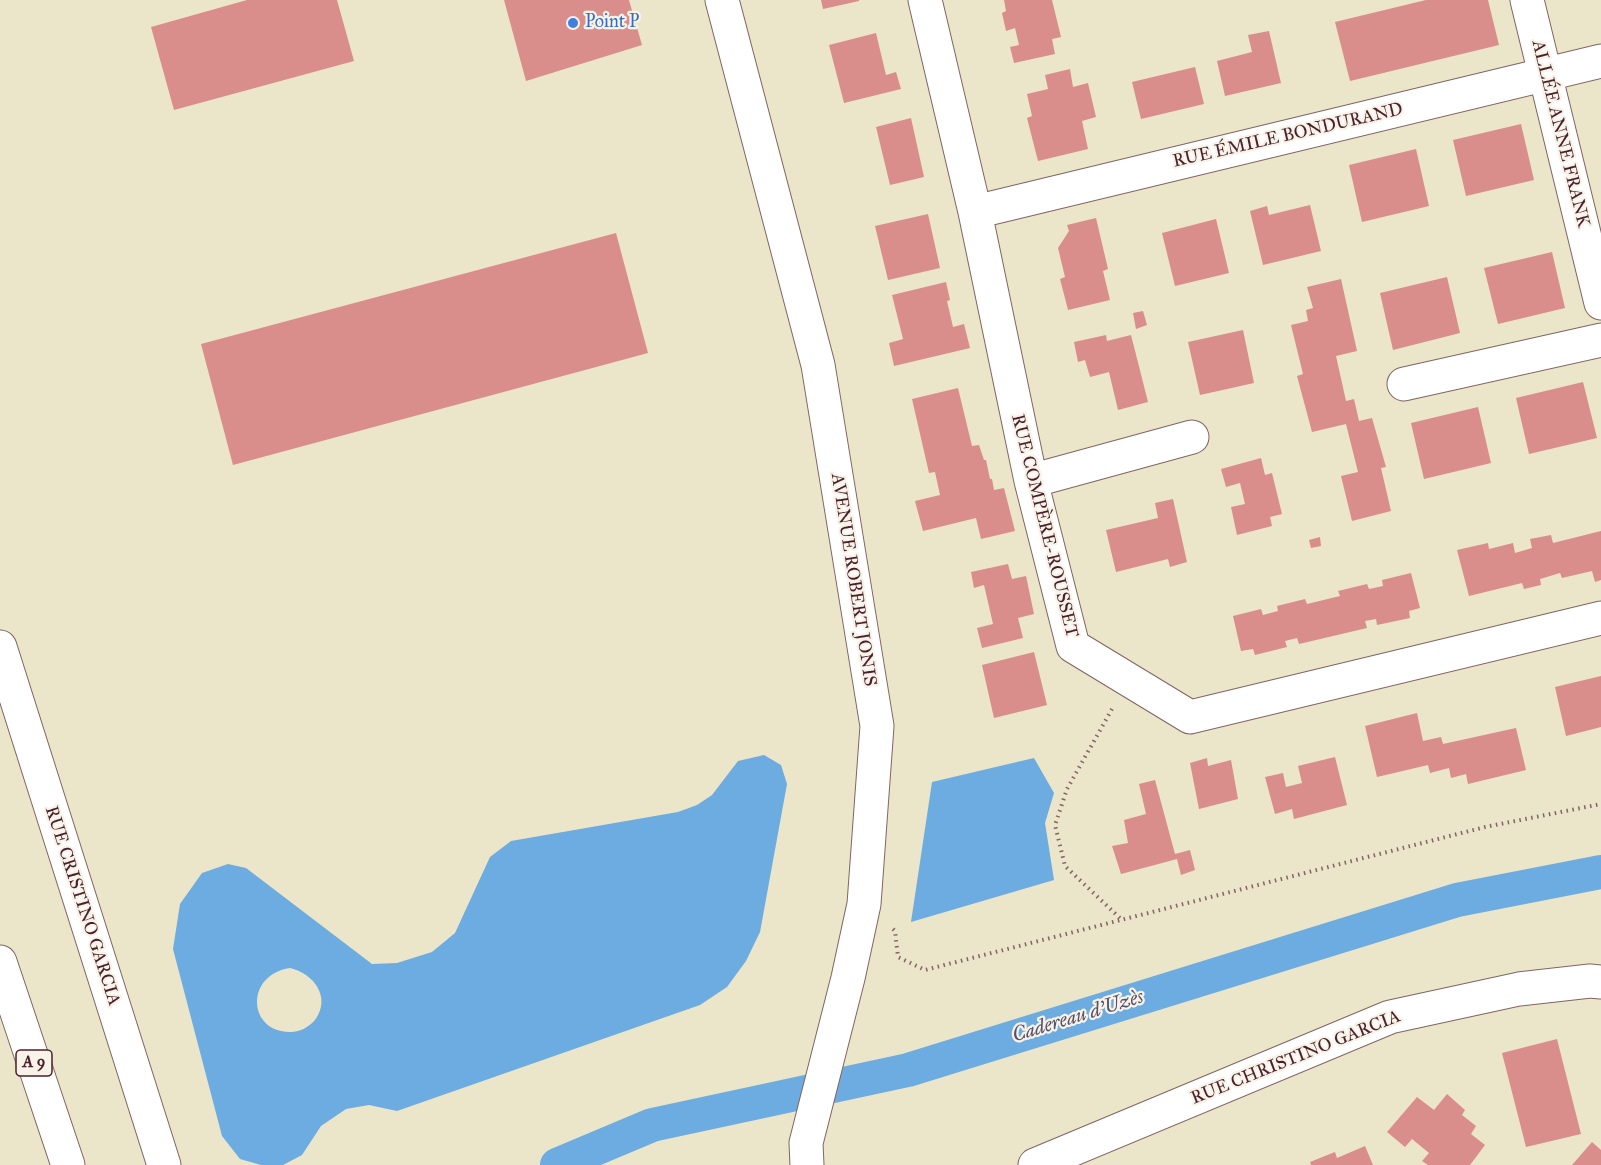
<!DOCTYPE html>
<meta charset="utf-8">
<style>
body{margin:0}
canvas{display:block;background:#ebe5c9}
</style>
<canvas width="1601" height="1165"></canvas>
<script>
const context = document.querySelector('canvas').getContext('2d');
context.lineJoin = 'round';
function fill(path, color) {
  context.fillStyle = color;
  context.fill(path, 'evenodd');
}
function stroke(path, color, width, dash) {
  context.strokeStyle = color;
  context.lineWidth = width;
  context.lineCap = dash ? 'butt' : 'round';
  context.setLineDash(dash || []);
  context.stroke(path);
}
function drawText(font, color, halo, rows, align = 'center') {
  context.font = font + ' "IM FELL Great Primer",serif';
  context.lineWidth = 4.5;
  context.setLineDash([]);
  context.textBaseline = 'middle';
  context.strokeStyle = halo;
  context.fillStyle = color;
  for (const [text, x, y, turn = 0] of rows) {
    context.save();
    context.translate(x, y);
    context.rotate((+turn || 0) * Math.PI / 180);
    context.textAlign = isNaN(turn) ? turn : align;
    if (halo) context.strokeText(text, 0, 0);
    context.fillText(text, 0, 0);
    context.restore();
  }
}
fill(new Path2D(`
 M764,755l17,10 6,19 -27,148 -14,29 -19,26 -27,18 -303,106 -28,-6 -23,4 -25,17 -19,29 -19,10h-22l-21,-6 -18,-23 -49,-187 7,-45 22,-31 26,-9 18,4 126,96 25,-1 35,-11 23,-19 35,-76 21,-16 167,-29 19,-7 15,-10 26,-34zM290,968c23,5 42,29 25,52 -6,7 -15,12 -24,12 -43,1 -47,-57 -1,-64z
 M1034,758l20,35 -9,30 9,57 -143,42 21,-140z`), '#6dace0');
stroke(new Path2D(`
 M557,1165l95,-40 256,-55 549,-170 144,-28`), '#6dace0', 34);
fill(new Path2D(`
 M247,0h90l17,61 -180,49 -23,-83z
 M504,0h125l13,45 -116,36z
 M821,0h38v1l-36,8z
 M1004,0h48l9,37 -9,2 3,15 -41,9 -4,-16 9,-2 -4,-17 -9,3 -4,-18 4,-2z
 M1426,0h62l11,45 -149,36 -15,-59z
 M1269,31l12,52 -56,13 -8,-35 35,-9 -4,-17z
 M876,33l10,42 10,-3 5,17 -57,14 -15,-58z
 M1195,67l9,37 -63,15 -9,-37z
 M1070,69l3,18 15,-4 8,34 -14,4 6,28 -50,12 -11,-43 5,-2 -5,-22 21,-5 -3,-14z
 M911,118l13,59 -34,8 -14,-58z
 M1521,124l13,56 -68,16 -13,-56z
 M1416,149l13,57 -67,16 -13,-57z
 M1310,205l11,46 -58,14 -13,-54 17,-5 2,9z
 M928,214l12,54 -52,12 -13,-54z
 M1096,218l12,51 -5,2 7,29 -42,10 -8,-31 5,-2 -7,-29 11,-17 -2,-6z
 M1216,219l13,54 -54,13 -13,-53z
 M616,233l32,120 -415,112 -32,-121z
 M1552,252l13,56 -67,16 -14,-56z
 M1447,277l13,56 -67,17 -13,-57z
 M1341,279l16,72 -21,5 10,45 8,-2 5,22 13,-3 14,49 -5,1 10,43 -39,10 -11,-45 17,-4 -12,-48 -34,8 -15,-56 6,-2 -12,-49 17,-4 -2,-11 7,-2 -6,-21z
 M946,282l4,18 -3,1 6,26 11,-3 6,24 -76,18 -5,-23 14,-4 -11,-44z
 M1143,311l4,14 -11,4 -3,-16z
 M1243,330l11,53 -54,12 -12,-53z
 M1106,335l1,6 24,-6 17,67 -30,8 -9,-38 -19,5 -5,-17 -7,2 -4,-20z
 M1583,382l14,56 -68,16 -13,-56z
 M958,388l14,58 7,-1 5,15h2l4,19h2l2,11 10,-2 11,43 -34,8 -5,-21 -53,13 -8,-30 25,-6 -5,-23 -6,1 -17,-74z
 M1478,407l13,56 -67,16 -13,-56z
 M1261,458l4,17 7,-2 10,41 -12,3 2,9 -35,9 -6,-28 14,-3 -5,-21 -14,4 -5,-18z
 M1173,499l14,63 -17,5 -2,-8 -52,13 -10,-42 52,-12 -3,-15z
 M1601,531v49l-6,2 -3,-11 -30,7 -2,-5 -20,6 1,6 -17,4 -2,-6 -53,13 -12,-46 31,-7 1,6 24,-6 2,10 17,-5 -2,-9 21,-4 2,8z
 M1320,537l1,9 -10,2 -2,-8z
 M1008,564l4,15 14,-3 8,38 -16,4 5,20 -41,10 -5,-20 16,-4 -9,-39 -10,3 -3,-16z
 M1411,573l9,35 -11,3 1,7 -33,7 -1,-6 -11,2 2,7 -68,16 -2,-6 -12,3 2,6 -32,8 -2,-6 -12,2 -8,-35 28,-7 2,6 15,-4 -1,-5 28,-7 2,5 33,-8 -2,-5 29,-7 2,5 14,-3 -1,-6z
 M1034,652l13,53 -53,13 -12,-53z
 M1601,676v51l-35,9 -11,-49z
 M1417,713l6,28 18,-4 2,7 73,-16 10,42 -58,14 -2,-10 -15,4 -2,-10 -19,5 -2,-8 -51,12 -12,-51z
 M1335,757l12,48 -53,14 -2,-10 -17,5 -10,-37 18,-4 3,14 16,-4 -4,-17z
 M1207,758l1,8 23,-6 7,39 -39,10 -9,-46z
 M1155,780l20,74 15,-4 5,20 -14,5 -4,-16 -56,15 -9,-28 16,-3 -4,-23 22,-6 -7,-30z
 M1557,1039l24,95 -55,13 -24,-94z
 M1447,1094l18,16 -3,5 14,11 -5,8 14,11 -15,20h-42l-6,-4 7,-8 -17,-14 -7,8 -18,-15 30,-35 17,13z
 M1592,1142l9,8v15h-29z
 M1365,1146l8,19h-62l-1,-3 25,-10 2,6z`), '#d98e8b');
const street = new Path2D(`
 M925,0l50,212 56,269 42,165 117,71 411,-99
 M1527,0l74,303
 M975,212l626,-151
 M1404,384l197,-44
 M1031,481l161,-44
 M0,647l164,518
 M1035,1165l355,-148 129,-28 71,-8 11,1`);
const secondary = new Path2D(`
 M722,0l96,365 59,361 -13,178 -16,74 -42,165 1,22`);
const highway = new Path2D(`
 M0,962l68,203`);
stroke(street, '#826462', 35);
stroke(secondary, '#826462', 35);
stroke(highway, '#826462', 35);
stroke(new Path2D(`
 M1112,709l-45,80 -12,36 10,41 57,54
 M893,929l2,2 3,26 27,13 560,-143 116,-23`), '#826462', 4, [1.5, 4.5]);
stroke(street, '#fff', 33);
stroke(secondary, '#fff', 33);
stroke(highway, '#fff', 33);
for (const [x, y, r, color] of [
 [573,23,6,"#3f7fe0"]
]) {
  const dot = new Path2D();
  dot.arc(x, y, r, 0, 2 * Math.PI);
  context.fillStyle = color;
  context.fill(dot);
  stroke(dot, '#f7f3e8', 2);
}
for (const [x, y, w] of [
 [34,1063,36]
]) {
  const box = new Path2D();
  box.roundRect(x - w / 2, y - 13, w, 26, 4.5);
  context.fillStyle = '#f7f3e8';
  context.fill(box);
  stroke(box, '#4a1f2b', 1.5);
}
drawText('bold 16px', '#4a1f2b', null, [
 ["A 9",34,1063]
]);
drawText('18px', '#366cbe', '#f7f3e8', [
 ["Point P",585,23]
], 'left');
drawText('18px', '#4a1f2b', '#f7f3e8', [
 ["ALLÉE ANNE FRANK",1560,134,76],
 ["RUE ÉMILE BONDURAND",1288,136,-13],
 ["RUE COMPÈRE-ROUSSET",1044,526,76],
 ["AVENUE ROBERT JONIS",853,580,81],
 ["RUE CRISTINO GARCIA",82,906,72],
 ["RUE CHRISTINO GARCIA",1296,1058,-22]
]);
drawText('italic 20px', '#56506a', '#f7f3e8', [
 ["Cadereau d'Uzès",1078,1017,-17]
]);
</script>
